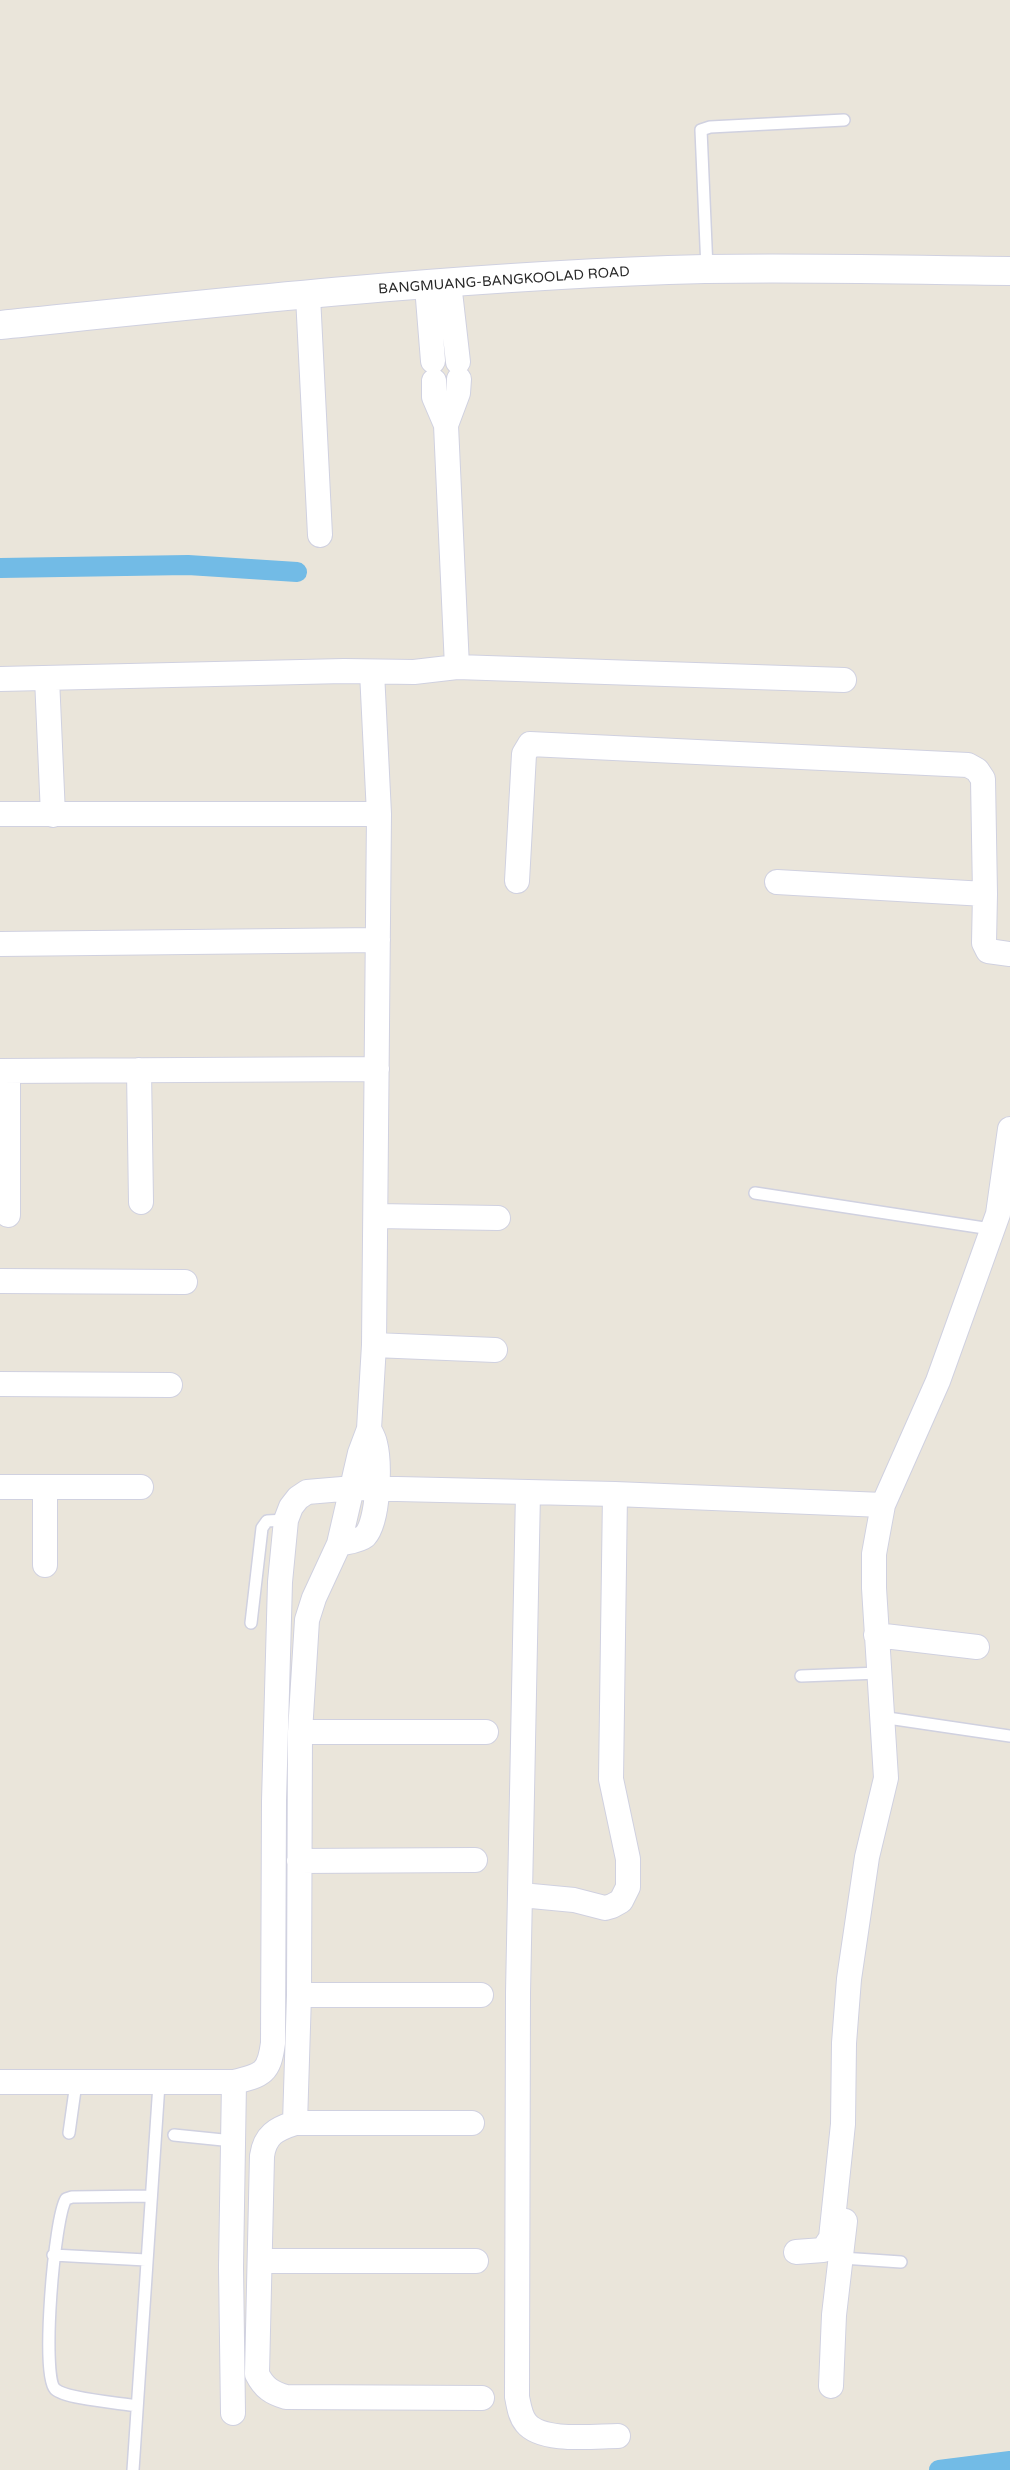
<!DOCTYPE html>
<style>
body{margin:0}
canvas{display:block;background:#eae5da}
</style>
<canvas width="1010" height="2470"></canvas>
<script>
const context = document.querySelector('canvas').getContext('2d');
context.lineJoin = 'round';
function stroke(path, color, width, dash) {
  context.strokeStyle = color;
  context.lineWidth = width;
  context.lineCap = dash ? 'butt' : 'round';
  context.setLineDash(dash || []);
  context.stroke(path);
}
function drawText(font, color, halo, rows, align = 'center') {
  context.font = font + ' "Varela Round",sans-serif';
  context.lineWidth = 5;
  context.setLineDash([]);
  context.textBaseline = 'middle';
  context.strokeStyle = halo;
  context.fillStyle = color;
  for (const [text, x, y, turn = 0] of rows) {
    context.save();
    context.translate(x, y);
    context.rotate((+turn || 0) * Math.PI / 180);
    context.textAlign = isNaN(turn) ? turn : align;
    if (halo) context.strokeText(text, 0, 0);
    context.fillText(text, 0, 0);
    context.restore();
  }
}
stroke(new Path2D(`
 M0,568l188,-3 109,7
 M939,2470l71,-9`), '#72bbe6', 20);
const lane = new Path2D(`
 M707,269l-6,-139 9,-3 134,-7
 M755,1193l236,36
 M251,1623l11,-95 5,-7 19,-1
 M801,1676l78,-3
 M881,1717l129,19
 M69,2133l7,-50
 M174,2135l59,6
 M53,2255l93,5
 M842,2258l59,4
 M137,2406c-16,-3 -72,-7 -82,-17 -14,-14 -1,-171 11,-190l6,-2 79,-1
 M133,2470l26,-386`);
const street = new Path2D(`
 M449,283l9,79
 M427,286l6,75
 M308,296l12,239
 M446,425l12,-32 1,-14
 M457,667l387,13
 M47,678l6,137
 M0,679l344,-8 70,1 43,-5 -11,-242 -12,-28v-16
 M0,814h379
 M517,881l7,-127 6,-10 438,21 9,5 6,9 2,115 -1,49 4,8 22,3
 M777,882l208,12
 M0,944l378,-4
 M139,1070l2,132
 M0,1071l377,-2
 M8,1215v-144
 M377,1216l121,2
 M0,1281l185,1
 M374,1345l121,5
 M0,1384l170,1
 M0,1487h141
 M528,1492l-10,501 -1,404c2,9 3,19 9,26 16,20 69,13 92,13
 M339,1544c8,-2 20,-3 26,-8 14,-15 15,-74 10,-93 -1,-5 -4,-10 -6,-14
 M45,1565v-77
 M876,1635l101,12
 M300,1732h186
 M299,1861l176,-1
 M521,1895l53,5 31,8 7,-2 9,-5 7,-14v-28l-17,-80 4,-285
 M299,1995h182
 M0,2082h234c29,-7 35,-9 39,-39l1,-242 6,-219 6,-62 5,-13 7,-9 9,-6 47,-4 261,6 268,11
 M295,2123l4,-128 1,-263 7,-112 7,-22 25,-54 21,-91 9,-24 5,-84 5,-531 -7,-142
 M472,2123h-177c-19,6 -30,12 -33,33l-5,218c7,14 15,19 29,23l196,1
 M796,2252l27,-2 8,-12 12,-114 1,-81 5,-64 18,-122 19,-79 -12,-190v-34l4,-22 5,-27 55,-124 60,-167 12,-85
 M260,2261h216
 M831,2386l3,-71 11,-94
 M233,2413l-2,-146 3,-185`);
const secondary = new Path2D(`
 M0,325c234,-24 469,-50 705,-56 101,-2 203,1 305,2`);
stroke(lane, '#d0d1e0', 14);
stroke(street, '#d0d1e0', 26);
stroke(secondary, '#d0d1e0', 30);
stroke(lane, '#fff', 11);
stroke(street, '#fff', 24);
stroke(secondary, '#fff', 28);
drawText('14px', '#282828', '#fff', [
 ["BANGMUANG-BANGKOOLAD ROAD",504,281,-4]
]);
</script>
